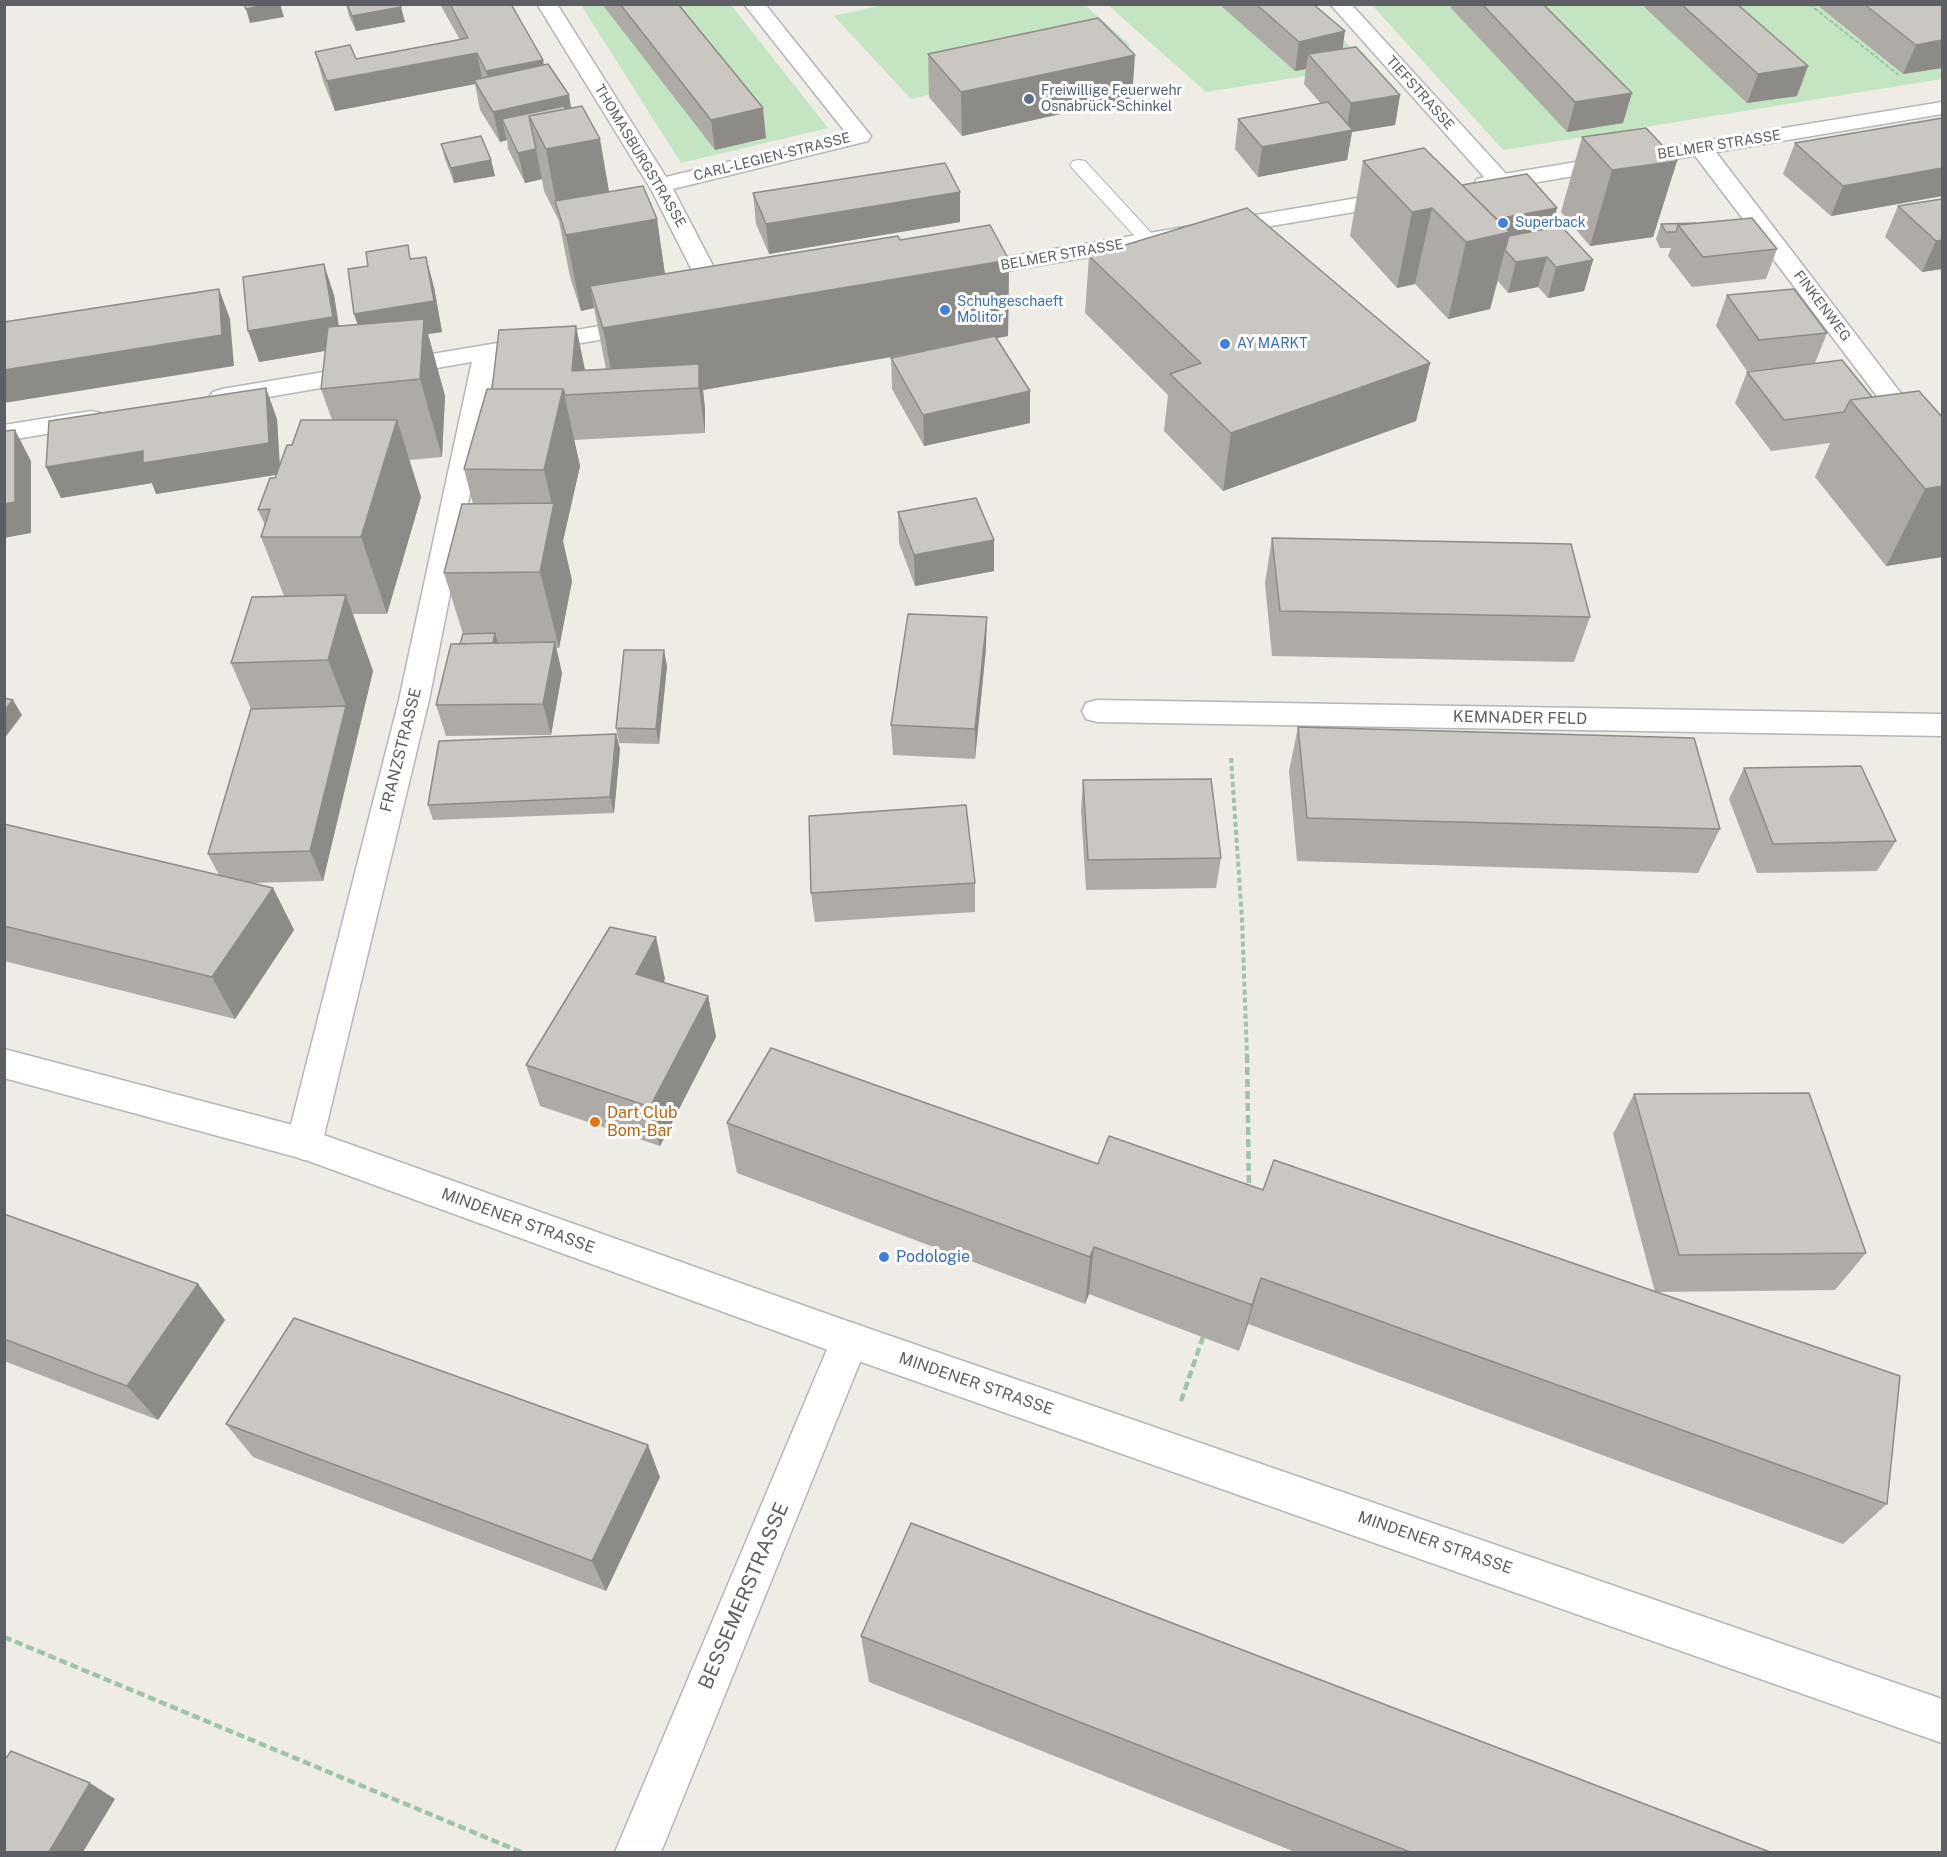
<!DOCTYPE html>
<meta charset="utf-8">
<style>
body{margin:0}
#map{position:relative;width:1947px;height:1857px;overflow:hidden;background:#eeece5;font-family:"Public Sans",sans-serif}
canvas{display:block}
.frame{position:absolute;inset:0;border:6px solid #5c6064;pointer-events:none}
</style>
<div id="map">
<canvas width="1947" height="1857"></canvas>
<div class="frame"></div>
</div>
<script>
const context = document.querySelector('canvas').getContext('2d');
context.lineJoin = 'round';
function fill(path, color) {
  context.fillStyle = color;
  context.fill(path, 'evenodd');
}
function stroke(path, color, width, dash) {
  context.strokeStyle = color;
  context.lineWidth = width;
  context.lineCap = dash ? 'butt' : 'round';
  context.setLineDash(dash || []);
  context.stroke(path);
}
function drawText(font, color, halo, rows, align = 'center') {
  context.font = font + ' "Public Sans",sans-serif';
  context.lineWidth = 6;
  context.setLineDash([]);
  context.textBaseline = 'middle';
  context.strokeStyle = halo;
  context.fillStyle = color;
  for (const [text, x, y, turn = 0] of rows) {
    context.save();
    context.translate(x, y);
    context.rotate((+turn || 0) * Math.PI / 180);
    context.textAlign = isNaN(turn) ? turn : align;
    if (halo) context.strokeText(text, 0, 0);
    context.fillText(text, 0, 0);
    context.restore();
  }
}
fill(new Path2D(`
 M887,4l198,1 46,41 -220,53 -77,-83z
 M1386,4l556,1v74l-439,71 -130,-144z
 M581,5h150l97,123 -147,35z
 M1108,5h204l56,61 -162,26z`), '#c3e5c2');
const lane = new Path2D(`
 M1079,160l6,1 69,75 3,4 -3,4h-12l-69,-75 -3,-4 3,-4z`);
const street = new Path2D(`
 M537,4h20l109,173 180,-44 -102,-129h21l106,132 -3,5 -195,48 62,119 -3,5 -9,2 -9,-2 -3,-5 -59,-117z
 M1330,4h21l157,172 3,5 -3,5 -8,2 -8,-2z
 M1701,141l8,2 233,304v25l-9,-2 -240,-317 -3,-5 3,-5z
 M486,345l9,2 3,5 -69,348 -107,444 -5,11 -13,5 -13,-5 -5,-11 113,-444 75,-348 3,-5z
 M1097,700l845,14v22l-845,-14 -11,-3 -4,-8 4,-8z
 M850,1322l14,5 5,13 -208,512h-46l216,-512 5,-13z`);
const secondary = new Path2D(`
 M1942,102v12l-457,77 -8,-2 -3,-5 3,-5 8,-2z
 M1399,191l8,2 3,5 -3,5 -442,75 -8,-2 -4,-5 4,-5 8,-2z
 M642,319l9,2 3,5 -3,5 -429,74 -9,-3 -4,-5 4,-5 9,-3z
 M91,411l9,2 4,6 -4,6 -96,16v-16z
 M4,1049l300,79 546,194 1092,377v44l-1092,-385 -547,-199 -299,-81z`);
stroke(lane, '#b2b5b9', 2);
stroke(street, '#b2b5b9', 3);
stroke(secondary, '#b3b7bb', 3);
stroke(new Path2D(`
 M1809,4l90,71`), '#9cc5a7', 2, [4.5, 2]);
stroke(new Path2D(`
 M1231,758l11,161 5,137`), '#9cc5a7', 4, [5, 3]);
stroke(new Path2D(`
 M1247,1055l2,133
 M1181,1401l22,-64
 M4,1637l517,215`), '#9cc5a7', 4.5, [8, 4]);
fill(lane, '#fff');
fill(street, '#fff');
fill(secondary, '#fff');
fill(new Path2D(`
 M346,4h54l5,18 -49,9 -7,-15z
 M440,4h71l33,61 27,43 38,84 48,27 8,55 235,-34 109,20 -1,76 -11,2 33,53v32l-106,23 -32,-57 -1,-31 19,-4 -207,36 2,19v24l-131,7 6,26 -17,75 9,40 -13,67h-3l6,25 -11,62 -105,1 -10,-31 24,-61 3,-10 -19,-61 29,-69 -9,-35 28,-80 84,-63 9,44 21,-1 -12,-61 -13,3 -11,-34 -11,-56 -15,-30 -2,-12 -17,4 -17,-34 -1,-9 -7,2 -20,-32 -5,-26 -140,27 -12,-30 -8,-29 41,7 104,-19z
 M602,4h76l88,134 -51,12z
 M1219,4h94l30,45 57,46 -5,30 -43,7 -5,28 -89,17 -23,-28 3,-30 83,-15 -17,-20 2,-15 -11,2z
 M1452,4h91l80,119 -56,9 -116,-124z
 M1641,4h96l60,92 -50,7z
 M1816,4h126v64l-39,6z
 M928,54l204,44 -170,38 -33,-39z
 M1942,118v78l-111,20 -48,-42 12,-31z
 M1582,137l95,24 -24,76 -63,9 -29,-34z
 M441,144l50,16 4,16 -41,7 -9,-24z
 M1363,161l99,24 90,43 41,32 -9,31 -36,7 -10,-11 -30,6 -10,-12 -8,28 -42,10 -33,-35 -18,4 -47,-52z
 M960,192v30l-191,32 -13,-30 -3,-31z
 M1942,199v70l-20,3 -37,-35 13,-31z
 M1696,223l81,26 -11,30 -74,8 -24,-31 3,-8h-11l-4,-9 5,-15z
 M1089,256l341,107 -14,58 -193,70 -59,-60 4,-36 -83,-82z
 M411,259l23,28 8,45 -14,2 17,62 -3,61 -33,3 12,37 -34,117h-34l20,57 -50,210 -70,2 20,5 21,42 -59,89 -231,-58v-137l215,51 -11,-21 43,-145 -20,-46 53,-67 -23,-59 4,-12 -7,-15 18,-35 -120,19 -4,-11 -91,15 -15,-31 231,-48 3,45 12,-19 40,-25 -11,-31 4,-38 -66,11 75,-67 5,31 19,-1z
 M1727,295l100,38 -12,30 57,34 47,-6 23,166 -56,9 -71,-89 15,-34 -59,8 -36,-48 12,-31 39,-5 -39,4 -31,-45z
 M898,512l96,59 -79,15 -16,-43z
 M1272,538l318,79 -16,45 -302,-6 -7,-73z
 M986,648l-11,111 -82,-4 -2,-30z
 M667,666l-8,78 -40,-1 -3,-15z
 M1298,727l422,102 -22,44 -401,-12 -8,-90z
 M616,734l4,15 -6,64 -181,7 -5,-15z
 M1744,768l152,73 -19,30 -120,2 -28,-74z
 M1083,780l138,78 -5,30 -130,2 -5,-79z
 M975,883v29l-160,10 -4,-29z
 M665,979l-1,3 44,14 8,41 -56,109 -120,-40 -14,-41z
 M1634,1094l232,159 -31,37 -179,2 231,212 -44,40 -595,-220 -9,27 -150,-57 -4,10 -348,-131 -10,-50 371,41 165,26 392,102 -42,-158z
 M4,1214l194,70 27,36 -67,100 -154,-59z
 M226,1424l434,53 -54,114 -353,-134z
 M861,1636l909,216h-475l-426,-170z`), '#aeaba7');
fill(new Path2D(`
 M269,4h11l4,13 -34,6 -4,-14z
 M401,7l4,15 -49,9 -4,-15z
 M1345,31l-4,30 -33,-7 -2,15 -11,2 4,-29z
 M1942,40v28l-39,6 13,-29z
 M477,53l6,29 -9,-2 1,4 -140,27 -8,-30z
 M1135,55l-3,43 -170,38 -1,-44z
 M543,60l6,30 -56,11 -7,-30z
 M1808,66l-11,30 -50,7 11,-29z
 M1632,93l-9,30 -56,9 8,-30z
 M569,95l5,30 -45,-9 -27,3 5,21 -7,2 -7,-30z
 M1400,95l-5,30 -43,7 -5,28 -89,17 4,-30 84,-16 5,-28z
 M763,108l3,30 -51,12 -4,-30z
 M600,139l13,75 -56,-6 -11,-59z
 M536,149l6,30 -17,4 -7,-30z
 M491,160l4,16 -41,7 -3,-15z
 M1677,161l-24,76 -63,9 22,-76z
 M1942,168v28l-111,20 12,-30z
 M960,192v30l-191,32 -3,-30z
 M1432,208l-17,76 -18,4 15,-76z
 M1557,208l-8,31 -43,7 -16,63 -42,10 18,-77 -4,-17z
 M657,219l11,77 -78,-10 4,22 -13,3 -15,-76z
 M1942,240v29l-20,3 14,-31z
 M426,257l8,30 8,45 -14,2 17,62 -3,61 -22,-78 -56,-35 -10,-30z
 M1547,257l-9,30 -30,6 8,-31z
 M1009,260l-1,76 -305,54 2,19v24l-6,-45 -84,4 -12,-64z
 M1593,260l-9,31 -36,7 8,-31z
 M324,264l10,31 8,53 -83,14 -11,-31z
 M219,289l11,30 4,47 -230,37v-33z
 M576,326l9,45h-13z
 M1430,363l-14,58 -193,70 8,-58z
 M266,388l11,31 3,55 -124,20 -4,-11 -91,15 -15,-31 97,-16z
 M563,389l17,77 -17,75 9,40 -13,67 -19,-76 13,-62 -9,-40z
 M1030,391v32l-106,23 -1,-31z
 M397,420l24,77 -34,117 -26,-77z
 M15,430l16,31v72l-27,5v-34z
 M1942,486v71l-56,9 39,-77z
 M994,540v31l-79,15 -1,-31z
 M346,595l27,76 -50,210 -13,-30 36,-145 -18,-46z
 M987,617l-1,31 -11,111v-30z
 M495,633l5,16 -11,9z
 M555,642l7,31 -11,62 -8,-31z
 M664,650l3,16 -8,78 -3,-15z
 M13,700l9,15 -18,24v-28z
 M616,734l4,15 -6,64 -4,-16z
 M273,888l21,42 -59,89 -23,-42z
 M656,937l9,42 -19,37 -10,-42z
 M708,996l8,41 -56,109 -10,-39z
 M1094,1247l-5,47 -4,10 5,-47z
 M1261,1278l-13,46 -9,27 13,-46z
 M198,1284l27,36 -67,100 -31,-34z
 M648,1445l12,32 -54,114 -14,-30z
 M90,1783l25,16 -32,53h-34z`), '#8d8b88');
const building = new Path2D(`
 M244,4h25l-23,5z
 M347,4h53l1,3 -49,9z
 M450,4h61l32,56 -57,11 -9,-18 -150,28 -12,-29 35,-7 6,14 112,-21z
 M620,4h58l85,104 -52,12z
 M1256,4h57l32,27 -46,11z
 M1482,4h61l89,89 -57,9z
 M1681,4h56l71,62 -50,8z
 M1864,4h78v36l-26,5z
 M1098,18l37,37 -174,37 -33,-38z
 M1356,47l44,48 -49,8 -43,-49z
 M548,64l21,31 -76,17 -19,-32z
 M1328,102l25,28 -91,17 -24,-28z
 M564,106l2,3 -37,7 7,33 -18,4 -16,-34z
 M582,106l18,33 -54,10 -17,-33z
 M1942,118v50l-99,18 -48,-43z
 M1646,128l31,33 -65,9 -30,-33z
 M481,136l10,24 -40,8 -10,-24z
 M1424,148l86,84 -44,10 -34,-34 -20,4 -49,-51z
 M945,163l15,29 -194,32 -13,-31z
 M1527,174l30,34 -61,11 -34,-34z
 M643,186l14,33 -91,16 -11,-34z
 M1942,199v41l-6,1 -38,-35z
 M1247,208l183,155 -199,70 -61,-59 31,-11 -112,-107z
 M1752,218l25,31 -74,8 -25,-32z
 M1696,223l-18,2 -2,7h-10l-5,-8z
 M990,225l19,35 -406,68 -13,-42 308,-50 2,4z
 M1561,226l32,34 -37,7 -9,-10 -31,5 -11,-12 4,-14z
 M408,245l2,14 16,-2 8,44 -80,13 -6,-45 20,-3 -2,-14z
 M324,264l9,53 -85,14 -5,-54z
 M219,289l3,46 -218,35v-48z
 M1794,289l33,44 -68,7 -32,-45z
 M424,319l-4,60 -99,10 7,-62z
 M576,326l-4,45 127,-7v24l-134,7 -2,-6h-71l7,-59z
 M995,336l35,55 -107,24 -32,-57z
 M1842,360l30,37 -22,3 -6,12 -60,8 -37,-48z
 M266,388l3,55 -126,20v-12l-97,16 3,-46z
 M487,389h76l-19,81 -80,-1z
 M1919,391l23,26v69l-17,3 -75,-89z
 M301,420h96l-36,117h-100l9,-28 -12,1 12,-32h5l12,-33h5z
 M15,430v72l-11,2v-73z
 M976,498l18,42 -80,15 -16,-43z
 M554,503l-14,69 -96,1 18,-69z
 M1272,538l299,6 19,73 -310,-6z
 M346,595l-18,65 -97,3 21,-66z
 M908,614l79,3 -12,112 -84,-4z
 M495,633l-2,10 -33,1 3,-10z
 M555,642l-12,62 -107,1 15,-61z
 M624,650h40l-8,79 -40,-1z
 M4,698l9,2 -9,11z
 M346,706l-36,145 -102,3 43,-145z
 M1298,727l396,11 26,91 -413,-11z
 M616,734l-6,63 -182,8 11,-64z
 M1861,766l35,75 -123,3 -29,-76z
 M1211,779l10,79 -133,2 -5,-80z
 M966,805l9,78 -164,10 -2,-77z
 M4,824l269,64 -61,89 -208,-51z
 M610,927l46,10 -20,37 72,22 -58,111 -124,-42z
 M771,1048l327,116 11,-28 154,54 11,-30 626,216 -13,128 -626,-226 -9,27 -158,-58 -4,10 -363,-134z
 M1809,1093l57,160 -187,2 -45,-161z
 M4,1214l194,70 -71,102 -123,-47z
 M294,1318l354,127 -56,116 -366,-137z
 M911,1523l859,329h-360l-549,-216z
 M11,1751l79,32 -41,69h-45v-91z`);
fill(building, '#cac7c2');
stroke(building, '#8d8b88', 1.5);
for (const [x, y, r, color] of [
 [1029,99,6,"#5c6f8a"],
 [1503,223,6,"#3f7fe0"],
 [945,310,6,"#3f7fe0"],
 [1225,344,6,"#3f7fe0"],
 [595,1122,6,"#e8710a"],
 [884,1257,6,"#3f7fe0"]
]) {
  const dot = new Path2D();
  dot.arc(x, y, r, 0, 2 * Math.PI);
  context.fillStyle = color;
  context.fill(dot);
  stroke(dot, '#fff', 2);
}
drawText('14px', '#4e5e75', '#fff', [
 ["Freiwillige Feuerwehr",1041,91],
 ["Osnabrück-Schinkel",1041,107]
], 'left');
drawText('14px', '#5c6064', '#fff', [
 ["TIEFSTRASSE",1420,93,48],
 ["BELMER STRASSE",1719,145,-9],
 ["THOMASBURGSTRASSE",640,156,59],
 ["CARL-LEGIEN-STRASSE",772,157,-14],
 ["BELMER STRASSE",1062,255,-10],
 ["FINKENWEG",1822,306,53]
]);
drawText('14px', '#366cbe', '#fff', [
 ["Superback",1515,223],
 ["Schuhgeschaeft",957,302],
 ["Molitor",957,318],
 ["AY MARKT",1237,344]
], 'left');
drawText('16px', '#5c6064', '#fff', [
 ["KEMNADER FELD",1520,718,1],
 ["FRANZSTRASSE",401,750,-76],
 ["MINDENER STRASSE",518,1221,20],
 ["MINDENER STRASSE",976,1384,19],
 ["MINDENER STRASSE",1435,1543,19]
]);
drawText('16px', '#c56008', '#fff', [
 ["Dart Club",607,1113],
 ["Bom-Bar",607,1131]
], 'left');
drawText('16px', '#366cbe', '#fff', [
 ["Podologie",896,1257]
], 'left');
drawText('20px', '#5c6064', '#fff', [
 ["BESSEMERSTRASSE",744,1596,-67]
]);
</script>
